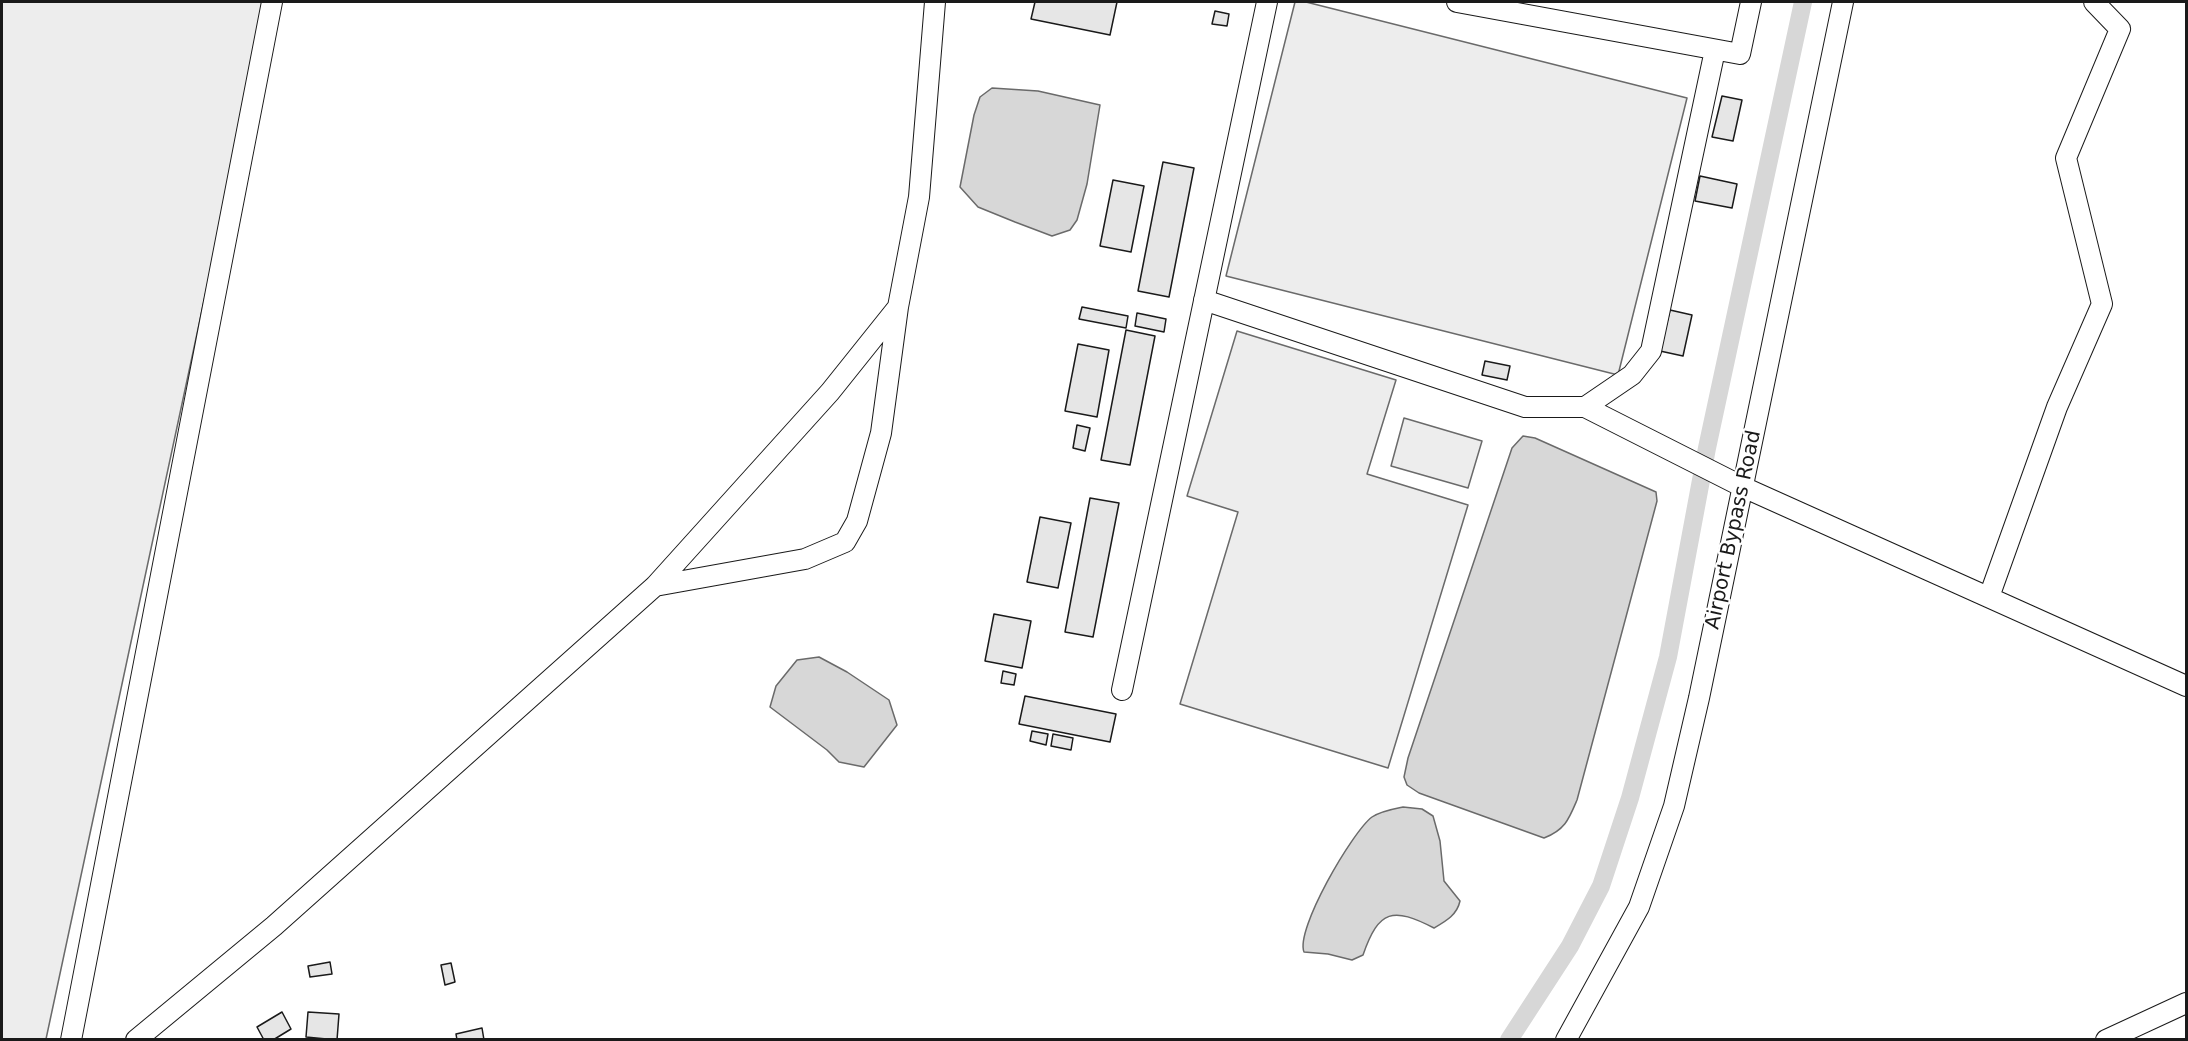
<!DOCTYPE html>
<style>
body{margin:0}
#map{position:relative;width:2188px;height:1041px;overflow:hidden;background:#fff;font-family:"DejaVu Sans",sans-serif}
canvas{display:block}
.frame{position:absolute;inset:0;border:3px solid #1a1a1a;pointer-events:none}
</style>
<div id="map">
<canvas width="2188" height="1041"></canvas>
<div class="frame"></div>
</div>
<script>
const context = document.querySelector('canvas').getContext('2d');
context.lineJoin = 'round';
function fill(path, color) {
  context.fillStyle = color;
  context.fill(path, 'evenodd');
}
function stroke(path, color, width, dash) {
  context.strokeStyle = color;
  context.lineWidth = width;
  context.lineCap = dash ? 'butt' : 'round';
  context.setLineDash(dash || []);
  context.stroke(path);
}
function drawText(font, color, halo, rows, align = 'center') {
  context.font = font + ' "DejaVu Sans",sans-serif';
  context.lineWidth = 4.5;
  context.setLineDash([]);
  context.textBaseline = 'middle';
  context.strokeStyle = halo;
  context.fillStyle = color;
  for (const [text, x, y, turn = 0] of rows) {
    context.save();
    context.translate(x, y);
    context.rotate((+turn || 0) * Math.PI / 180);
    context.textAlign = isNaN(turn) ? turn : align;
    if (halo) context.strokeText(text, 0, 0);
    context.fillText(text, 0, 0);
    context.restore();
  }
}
const built = new Path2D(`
 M2,2h266l-222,1037 -44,1z
 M1295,2h11l381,96 -69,277 -392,-99z
 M1237,331l159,49 -29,94 101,31 -80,263 -208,-64 58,-192 -51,-16z
 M1404,418l78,23 -14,47 -77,-22z`);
fill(built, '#ededed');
stroke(built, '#6a6a6a', 1.5);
const water = new Path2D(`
 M992,88l46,3 62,14 -13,79 -10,36 -7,10 -18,6 -37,-14 -37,-15 -18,-20 14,-72 6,-18z
 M1523,436l12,2 121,54 1,9 -80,299c-8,19 -12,30 -33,38l-125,-45 -12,-8 -3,-8 4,-19 104,-310z
 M819,657l28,15 42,28 8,25 -33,42 -25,-5 -12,-12 -57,-43 6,-21 21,-26z
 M1403,807l19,2 11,7 7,25 4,40 16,20c-3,14 -14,20 -26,27 -41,-21 -55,-19 -71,27l-11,5 -24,-6 -24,-2c-9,-22 48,-120 68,-135 9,-6 21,-8 31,-10z`);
fill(water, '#d7d7d7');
stroke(water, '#6a6a6a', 1.5);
stroke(new Path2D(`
 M1509,1040l61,-94 31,-60 29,-88 38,-141 39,-209 96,-446`), '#d7d7d7', 18);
const building = new Path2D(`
 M1035,2h82l-7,33 -79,-16z
 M1215,11l14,3 -2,12 -15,-2z
 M1722,96l20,4 -9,41 -21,-4z
 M1163,162l31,6 -25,129 -31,-6z
 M1700,176l37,8 -5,24 -37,-7z
 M1113,180l31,6 -13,66 -31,-6z
 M1082,307l46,9 -2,12 -47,-9z
 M1670,310l22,5 -9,41 -23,-5z
 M1137,313l29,6 -2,13 -29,-6z
 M1126,330l29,6 -25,129 -29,-5z
 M1078,344l31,6 -12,67 -32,-6z
 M1485,361l25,5 -3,14 -25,-5z
 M1077,425l13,3 -5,23 -12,-3z
 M1090,498l29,5 -26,134 -28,-5z
 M1040,517l31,6 -13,65 -31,-6z
 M994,614l37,7 -9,47 -37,-7z
 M1003,671l13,3 -2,11 -13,-2z
 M1025,696l91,18 -6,28 -91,-18z
 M1032,731l16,3 -2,11 -16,-4z
 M1053,734l20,4 -2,12 -20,-4z
 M330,962l2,12 -22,3 -2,-11z
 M451,963l4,19 -10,3 -4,-20z
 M282,1012l9,17 -18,11h-9l-7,-13z
 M308,1012l31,2 -2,26 -31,-3z
 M482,1028l2,12h-27l-1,-6z`);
fill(building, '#e6e6e6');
stroke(building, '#1a1a1a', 1.5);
const minor = new Path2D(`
 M1457,2l283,52 11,-52
 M1204,300l321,107h60l47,-32 19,-24 64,-301
 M1585,407l158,80 443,199
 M655,586l150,-27 40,-17 12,-21 24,-88 17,-126
 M1989,597l68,-190 45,-103 -36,-146 54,-129 -26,-27
 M1122,690l145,-688
 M71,1040l201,-1038
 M136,1040l138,-114 381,-340 175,-194 68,-85 21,-110 16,-195
 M1566,1040l73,-133 35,-101 25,-108 144,-696
 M2106,1040l80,-37`);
stroke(minor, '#1a1a1a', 22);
stroke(minor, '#fff', 20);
drawText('20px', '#1a1a1a', '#fff', [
 ["Airport Bypass Road",1734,530,-78]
]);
</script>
